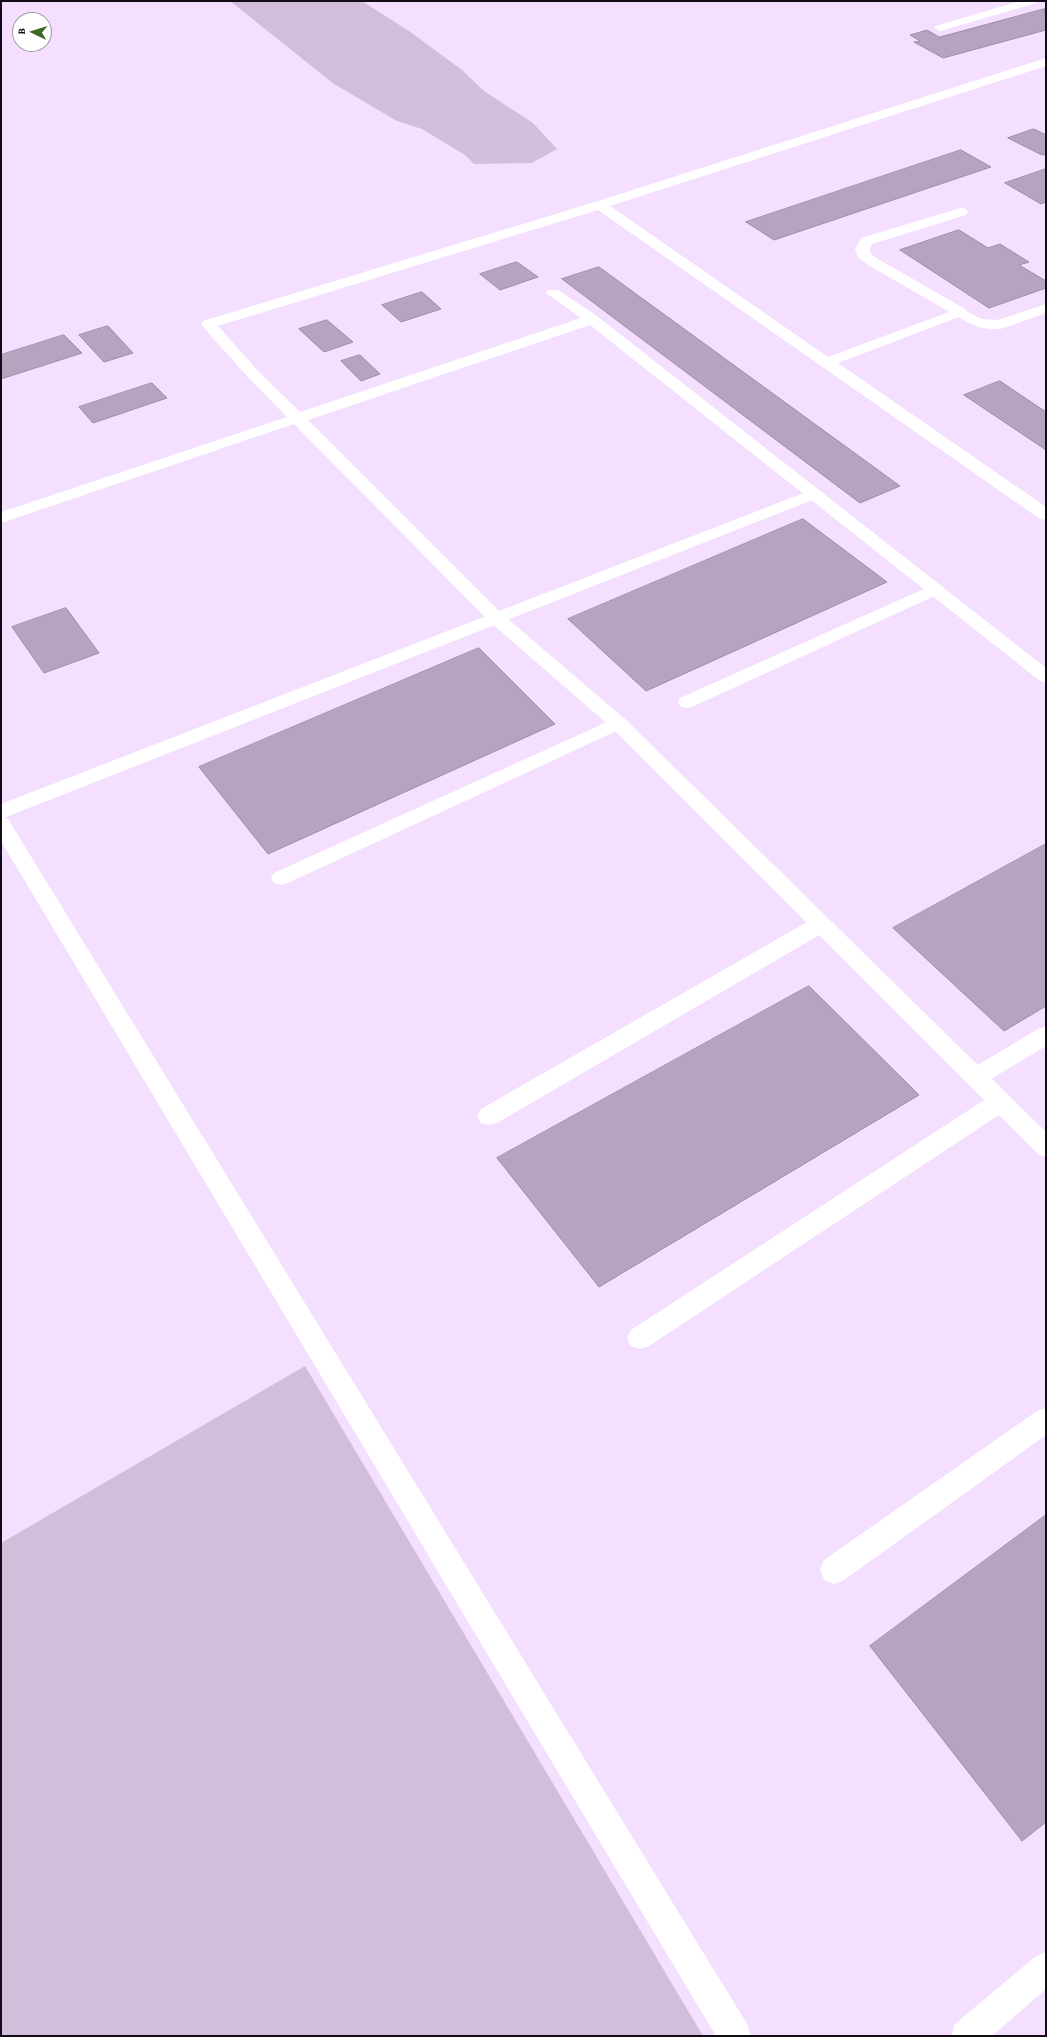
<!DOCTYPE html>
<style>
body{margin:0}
#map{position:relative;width:1047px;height:2037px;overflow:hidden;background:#f5dffe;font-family:"Crimson Pro",serif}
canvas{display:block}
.frame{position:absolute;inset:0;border:2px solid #130b16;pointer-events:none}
.north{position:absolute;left:12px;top:12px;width:40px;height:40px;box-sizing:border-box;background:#fff;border:1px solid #a19da2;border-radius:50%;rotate:274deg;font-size:11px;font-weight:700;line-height:16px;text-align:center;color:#130b16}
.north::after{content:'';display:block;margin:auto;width:14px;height:18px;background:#3c6725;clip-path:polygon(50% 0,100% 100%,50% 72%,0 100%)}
</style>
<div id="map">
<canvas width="1047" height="2037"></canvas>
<div class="frame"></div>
<div class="north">B</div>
</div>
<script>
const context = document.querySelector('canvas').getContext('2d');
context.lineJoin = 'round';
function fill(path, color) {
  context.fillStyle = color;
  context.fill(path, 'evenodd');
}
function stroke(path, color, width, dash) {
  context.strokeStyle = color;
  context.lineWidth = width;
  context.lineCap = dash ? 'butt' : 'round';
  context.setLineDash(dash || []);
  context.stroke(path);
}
fill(new Path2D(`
 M230,1h132l47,30 53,39 22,21 49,32 24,26 -25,14 -58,1 -9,-9 -43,-26 -25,-8 -63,-37z
 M305,1366l398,670h-702v-493z`), '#d2beda');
const building = new Path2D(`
 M1045,9l1,21 -103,28 -29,-16 6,-1 -10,-6 17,-5 12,7z
 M1034,129l12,6v19l-4,1 -34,-17z
 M961,150l30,17 -217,73 -28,-18z
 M1046,169v33l-5,2 -36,-21z
 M959,230l29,18 12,-4 29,18 -10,3 27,16v7l-57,20 -89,-58z
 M517,262l21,15 -38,13 -20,-16z
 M599,267l301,219 -40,17 -298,-224z
 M422,292l19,17 -40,13 -19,-17z
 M327,320l26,22 -29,10 -25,-23z
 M108,326l25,27 -29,9 -25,-27z
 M64,335l18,18 -81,26v-24z
 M360,355l20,19 -19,7 -20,-20z
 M1000,381l46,31v38l-82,-55z
 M152,383l15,15 -74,25 -14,-16z
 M803,519l84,63 -241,109 -78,-72z
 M66,608l33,45 -55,20 -32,-46z
 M479,648l76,76 -287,130 -69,-87z
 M1046,844v162l-42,25 -111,-103z
 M809,986l110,109 -320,192 -102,-129z
 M1046,1515v307l-24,19 -152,-195z`);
fill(building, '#b7a2bf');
stroke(building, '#9f8ba7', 1);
fill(new Path2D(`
 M1020,1h18l-2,2 -92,27 -4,1 -6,-3 2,-2z
 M961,208l5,1 2,3 -2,3 -94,29c-5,8 -1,10 6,15l87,50 2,3 -2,3h-10l-87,-50 -10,-8 -3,-8 6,-11z
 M814,489l6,2 2,3 -2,3 -819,322v-15z
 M935,584l6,1 3,4 -3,4 -247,113 -7,2 -7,-2 -2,-4 2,-4z
 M618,717l7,2 2,4 -2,4 -337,156 -7,2 -7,-2 -3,-5 3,-5z
 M821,916l7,2 3,6 -3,6 -331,193 -8,2 -8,-2 -4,-7 4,-7 333,-191z
 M1046,1026v20l-62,37 -8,3 -8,-3 -3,-6 3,-6 70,-42z
 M1000,1093l8,2 3,7 -3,7 -359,237 -9,3 -9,-3 -4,-8 4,-8 361,-235z
 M1046,1408v27l-202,145 -10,4 -10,-4 -4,-10 4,-10 213,-149z`), '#fff');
fill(new Path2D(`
 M1046,58v8l-436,140 218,151 132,-49 22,11 16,1 48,-16v9l-42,15c-16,4 -32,-2 -45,-11l-121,46 208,144v13l-6,-1 -442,-309 -380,116 40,45 42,41 281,-94 -35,-25 2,-3h10l39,26 449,352v15l-6,-2 -450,-356 -282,95 194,194 123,105 421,413v25l-8,-3 -427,-427 -121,-105 -196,-198 -293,99v-11l286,-95 -39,-40 -45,-50 -2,-3 2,-3 392,-119z
 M1,817l7,2 739,1205 4,12h-35l-715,-1195z
 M1046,1952v37l-54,47h-41l4,-12 80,-67z`), '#fff');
</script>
